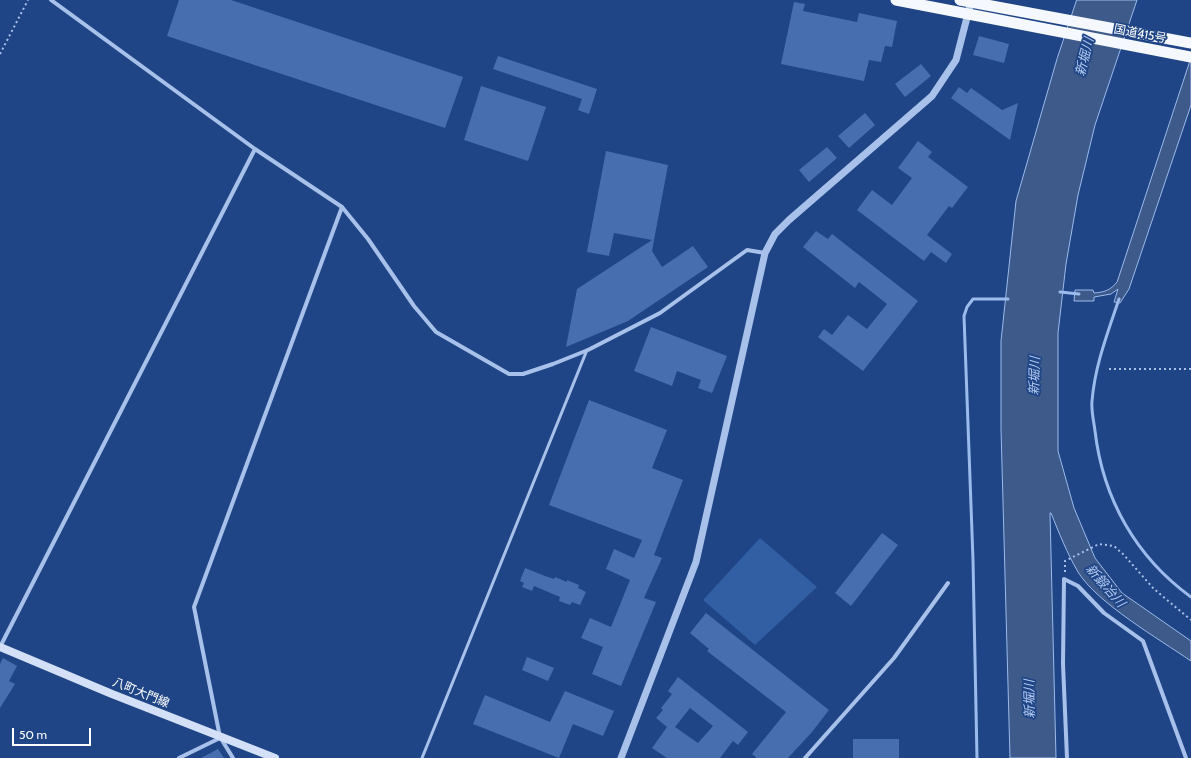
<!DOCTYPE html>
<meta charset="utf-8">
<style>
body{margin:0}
#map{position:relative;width:1191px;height:758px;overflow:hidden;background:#1f4586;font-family:Cabin,sans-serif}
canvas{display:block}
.scale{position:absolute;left:12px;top:728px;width:79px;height:18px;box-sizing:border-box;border:2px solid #fff;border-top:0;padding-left:5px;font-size:12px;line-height:14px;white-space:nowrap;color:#fff;-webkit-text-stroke:3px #1f4586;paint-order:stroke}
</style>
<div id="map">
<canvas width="1191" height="758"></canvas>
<div class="scale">50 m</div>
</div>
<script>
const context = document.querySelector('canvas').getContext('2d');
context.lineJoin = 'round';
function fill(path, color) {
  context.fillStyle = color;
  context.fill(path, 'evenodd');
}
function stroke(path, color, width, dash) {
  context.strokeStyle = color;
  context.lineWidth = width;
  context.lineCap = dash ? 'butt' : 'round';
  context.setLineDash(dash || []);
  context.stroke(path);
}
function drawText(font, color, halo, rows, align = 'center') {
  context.font = font + ' Cabin,"Noto Sans JP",sans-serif';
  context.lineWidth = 3.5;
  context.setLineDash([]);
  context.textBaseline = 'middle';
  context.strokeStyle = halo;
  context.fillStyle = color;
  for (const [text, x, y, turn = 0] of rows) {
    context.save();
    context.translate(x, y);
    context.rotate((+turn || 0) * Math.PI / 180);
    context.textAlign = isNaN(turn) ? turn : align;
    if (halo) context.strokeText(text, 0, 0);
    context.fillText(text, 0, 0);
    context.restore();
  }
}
fill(new Path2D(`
 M760,538l57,49 -62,58 -52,-45z`), '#325ea3');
const water = new Path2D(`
 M1077,0h60l-42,125 -17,70 -12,69 -8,69v118l16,57 21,50 27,35 69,48v20c-32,-22 -94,-58 -113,-89 -11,-19 -19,-39 -27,-59h-1l6,245h-46l-9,-329v-88l15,-140 41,-142z
 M1191,58v47l-62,184 -9,14 -6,-1 4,-13 -7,5 -17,3v4h-20l1,-11h18l1,3c10,-1 16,-2 23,-11z`);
fill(water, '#3e5a8a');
stroke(water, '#9bbbec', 1);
stroke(new Path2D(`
 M1060,292l19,2
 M1119,299c-11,33 -24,66 -27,102 -1,10 2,21 3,30 8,68 41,126 96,166
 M977,758l-4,-198 -9,-244 3,-9 6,-8h35`), '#9bbbec', 3);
fill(new Path2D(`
 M179,0h52l232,77 -18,51 -278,-92z
 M794,2l11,2 -2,7 54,11 2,-9 38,8 -5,26 -7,-1 -4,16 -12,-2 -5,21 -83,-17z
 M979,36l30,8 -5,19 -31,-8z
 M498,56l99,33 -8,25 -11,-4 4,-11 -89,-30z
 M921,64l10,12 -26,21 -10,-13z
 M481,86l65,21 -18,54 -64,-21z
 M959,87l8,6 4,-5 31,22 16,-7 -8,37 -59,-42z
 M865,113l10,12 -26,23 -11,-12z
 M918,141l14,11 -4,5 40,30 -16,21 -3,-2 -22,29 25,19 -6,9 -15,-11 -7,9 -67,-51 15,-20 20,15 20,-27 -14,-10z
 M827,147l10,11 -28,24 -10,-12z
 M606,151l62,14 -16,86 10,16 31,-21 15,21 -80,54 -62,26 11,-58 75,-49 -38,-7 -5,23 -22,-4z
 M816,231l12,8 4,-5 86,67 -55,70 -45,-34 6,-8 8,6 16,-20 19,14 20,-25 -28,-22 -4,6 -52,-41z
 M651,327l76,29 -15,37 -14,-5 3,-8 -24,-9 -5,15 -38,-15z
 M589,400l78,30 -15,38 31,12 -29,75 8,3 -18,40 12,4 -35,84 -29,-12 11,-27 -22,-9 9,-20 21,9 19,-47 -24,-11 8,-20 20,9 8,-18 -93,-35z
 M882,533l16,12 -47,61 -16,-13z
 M525,568l20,8 9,3 1,-2 12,5v-2l12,5 -1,3 8,4 -6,13 -8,-3 -2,3 -11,-4 1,-4 -26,-11 -2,5 -10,-4 2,-4 -4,-2z
 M706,613l123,97 -17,22 -24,26h-31l-5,-4 34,-42 -79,-61 2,-2 -19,-16z
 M527,657l27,11 -6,13 -26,-11z
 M3,658l14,8 -8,15 6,3 -15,24v-44z
 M678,677l70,55 -10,13 -5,-4 -13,17h-53l-15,-10 15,-21 -11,-9 7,-8 -2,-2 11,-14 -4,-3zM690,708l23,18 -15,17 -23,-16z
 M565,691l49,20 -11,25 -30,-12 -14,34 -86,-34 12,-29 65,27z
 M853,739h46v19h-46z
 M218,749l6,9h-23z`), '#476faf');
stroke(new Path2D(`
 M0,54l28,-54
 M1109,369h82
 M1065,572v-11l34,-17 15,2 10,9 30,34 37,31`), '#a7c1ea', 2, [2, 3]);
stroke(new Path2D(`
 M422,758l165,-408`), '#a7c1ea', 3);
stroke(new Path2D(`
 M51,0l204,149 87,58 26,32 46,67 22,26 73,42h14l30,-10 35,-14 72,-37 87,-63 18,3
 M0,647l255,-498
 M179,758l41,-20
 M233,758l-13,-21 -26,-130 148,-400
 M805,758l89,-100 54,-75
 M1067,758l-4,-94 1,-85 14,7 26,27 39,28 43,117`), '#a7c1ea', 4);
stroke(new Path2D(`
 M621,758l75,-196 69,-309 10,-19 14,-14 143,-124 24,-36 15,-58`), '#a7c1ea', 7);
stroke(new Path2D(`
 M0,647l112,47 163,64`), '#d3e0f8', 8);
stroke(new Path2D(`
 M896,0l295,57
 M960,0l231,43`), '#f5f8fe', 11);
drawText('12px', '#fff', '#1f4586', [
 ["国道415号",1140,34,11],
 ["八町大門線",141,693,22]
]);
drawText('italic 13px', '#b3cbf2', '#1f4586', [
 ["新堀川",1085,57,-76],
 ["新堀川",1035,376,-88],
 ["新鍛冶川",1105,586,49],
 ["新堀川",1030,699,-91]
]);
</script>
